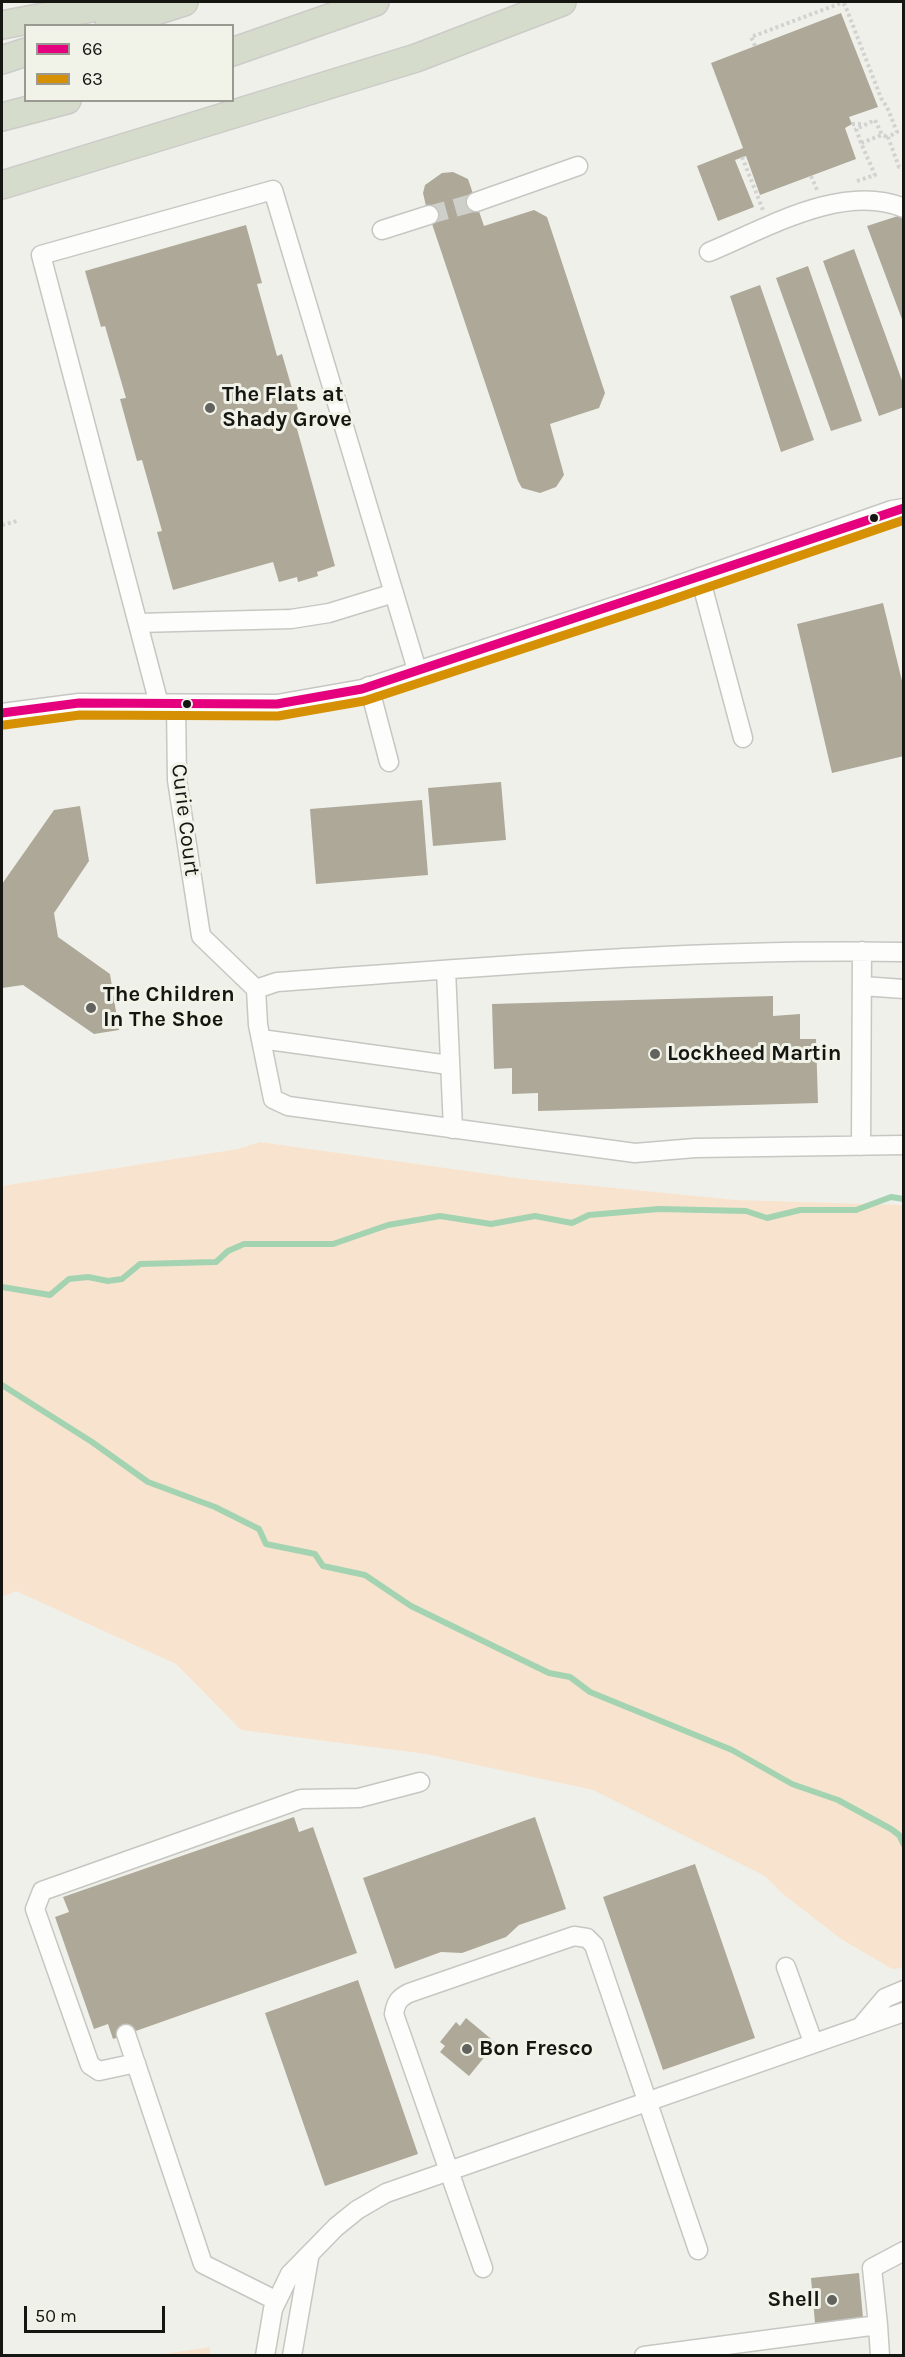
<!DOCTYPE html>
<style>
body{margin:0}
#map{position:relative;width:905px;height:2357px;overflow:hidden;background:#f0f0eb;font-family:Karla,sans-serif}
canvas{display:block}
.frame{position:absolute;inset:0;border:3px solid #151512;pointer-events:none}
.legend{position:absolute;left:24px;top:24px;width:210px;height:78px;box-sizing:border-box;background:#f2f3e8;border:2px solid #9a9a92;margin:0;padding:8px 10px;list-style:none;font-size:18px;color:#151512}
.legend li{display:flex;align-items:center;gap:12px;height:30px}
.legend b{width:30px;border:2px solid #9a9a92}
.scale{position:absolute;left:24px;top:2306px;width:141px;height:27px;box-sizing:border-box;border:3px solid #151512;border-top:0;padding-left:8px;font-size:18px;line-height:21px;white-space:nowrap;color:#151512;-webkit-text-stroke:4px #f2f3e8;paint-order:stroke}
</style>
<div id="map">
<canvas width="905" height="2357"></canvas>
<div class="frame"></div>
<ul class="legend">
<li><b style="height:8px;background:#e5007d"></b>66</li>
<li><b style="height:8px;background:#d59003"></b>63</li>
</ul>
<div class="scale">50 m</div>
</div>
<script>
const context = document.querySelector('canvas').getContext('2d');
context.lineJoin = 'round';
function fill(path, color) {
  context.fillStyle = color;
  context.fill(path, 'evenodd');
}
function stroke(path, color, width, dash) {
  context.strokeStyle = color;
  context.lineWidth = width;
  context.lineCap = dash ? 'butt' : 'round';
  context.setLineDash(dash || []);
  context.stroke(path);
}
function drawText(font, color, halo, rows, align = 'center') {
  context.font = font + ' Karla,sans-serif';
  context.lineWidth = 6;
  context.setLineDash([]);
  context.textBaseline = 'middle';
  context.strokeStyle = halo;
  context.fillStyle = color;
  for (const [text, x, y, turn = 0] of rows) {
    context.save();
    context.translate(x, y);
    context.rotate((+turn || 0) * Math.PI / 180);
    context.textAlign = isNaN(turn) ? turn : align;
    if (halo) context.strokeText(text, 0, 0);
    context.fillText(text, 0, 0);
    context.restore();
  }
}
fill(new Path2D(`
 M260,1142l264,37 212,21 167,5v763l-11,1 -51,-30 -57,-44 -19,-19 -172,-86 -167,-36 -185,-24 -65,-66 -160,-73 -14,6v-411l236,-37z
 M210,2347v8h-54z`), '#f8e4ce');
stroke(new Path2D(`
 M2,1287l48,8 19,-16 19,-2 20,4 14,-2 18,-15 76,-2 12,-11 16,-7h89l55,-19 52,-9 51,8 44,-8 37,7 17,-8 70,-6 87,2 21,7 33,-8h56l35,-13 13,2
 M2,1385l90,57 56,40 67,25 44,22 7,15 49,10 8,12 42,9 46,31 138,67 21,4 20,15 142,58 60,34 46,16 53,29 8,6 5,10`), '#a4d3b2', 6);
fill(new Path2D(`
 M841,13l37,94 -29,10 3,7 -7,4 11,31 -96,36 -14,-39 -11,4 19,47 -36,14 -21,-55 46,-18 -32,-85z
 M453,172l15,7 16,47 50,-16 13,7 58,176 -6,15 -49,16 14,51 -8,12 -16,6 -18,-5 -4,-7 -92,-275 -3,-13 2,-8 17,-12z
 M901,215l3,6 -1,101 -36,-96z
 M246,225l16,58 -5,1 20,72 5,-2 18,62 -6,2 41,148 -18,6 1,4 -20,6 -1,-5 -18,5 -6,-20 -100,28 -16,-58 5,-1 -20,-71 -5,1 -17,-62 6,-1 -21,-72 -4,1 -16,-56z
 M854,249l50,137v21l-25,9 -56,-155z
 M808,266l54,155 -31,10 -55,-153z
 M760,285l54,155 -33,12 -51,-156z
 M883,603l21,86v67l-72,17 -35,-149z
 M501,782l5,58 -73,6 -5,-58z
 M422,800l6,75 -112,9 -6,-75z
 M80,806l9,55 -35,52 4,24 52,37 9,56 -25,4 -71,-49 -21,3v-104l52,-74z
 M773,996v20l27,-2v25h16l2,64 -280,8v-18l-26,1v-26l-18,1 -2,-65z
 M294,1817l5,15 14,-5 44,126 -244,86 -5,-15 -14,5 -39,-112 14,-5 -6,-15z
 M535,1817l31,92 -47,16 -13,12 -44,16 -21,-1 -46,17 -32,-91z
 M695,1864l60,174 -92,32 -60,-173z
 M358,1980l60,174 -93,32 -60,-173z
 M466,2018l30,25 -27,33 -29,-24 5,-6 -5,-4 16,-20 4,4z
 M859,2273l4,45 -48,5 -4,-45z`), '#ada898');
stroke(new Path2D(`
 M429,215l47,-13`), '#cfcfca', 18, [18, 9]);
const minor = new Path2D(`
 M476,202l102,-36
 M382,230l47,-15
 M709,252c56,-23 134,-70 195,-44
 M700,577l43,161
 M138,623l153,-4 38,-6 65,-20
 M369,686l20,76
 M159,704l-118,-449 232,-65 144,480
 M176,704l1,76 24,156 55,53
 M2,713l77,-10 198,1 85,-15 293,-96 237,-83 12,-2
 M904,952c-210,-4 -419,15 -627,30l-21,7 2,36 15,74 15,7 347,47 60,-5 209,-3
 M446,970l7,159
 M862,986l42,3
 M261,1039l188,26
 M861,1146l1,-195
 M786,1967l27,75
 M863,2024l22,-26 19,-8
 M126,2034l77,230 74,37
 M136,2063l-37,8 -9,-6 -55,-156 7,-18 259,-92 58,-1 61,-16
 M483,2268l-89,-254c2,-12 5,-16 15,-21l165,-57 13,2 7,7 104,305
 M878,2325l-6,-57 32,-17
 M265,2356l8,-47 17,-35 46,-47 21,-17 29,-17 518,-181
 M292,2356l17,-98
 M644,2356l234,-31 2,31`);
const highway = new Path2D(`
 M2,25l121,-23
 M109,26l75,-24
 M232,52l143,-50
 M2,60l24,-8
 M2,117l65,-17
 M2,185l414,-127 146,-56`);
stroke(minor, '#c6c7c2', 21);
stroke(highway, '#cbcbc8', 30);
stroke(new Path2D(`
 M755,46l-4,-9 90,-34 4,2 36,93 6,9 10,25 -9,5 11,30 5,1
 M852,124h10
 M861,143l-5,-14 19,-9 7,15
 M742,157l21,53
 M811,176l7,16
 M857,181l18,-6 -14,-32 21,-8 6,2
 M2,525l15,-4
 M901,2356l3,-1`), '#d2d2d1', 4, [3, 3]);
stroke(minor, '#fdfdfc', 18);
stroke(highway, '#d5dccc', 27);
stroke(new Path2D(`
 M2,713l77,-10 198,1 85,-15 542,-181`), '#e5007d', 9);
stroke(new Path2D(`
 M4,725l76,-10 198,1 86,-15 295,-97 245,-84`), '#d59003', 9);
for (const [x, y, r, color] of [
 [210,408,6,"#62625e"],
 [874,518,5,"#151512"],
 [187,704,5,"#151512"],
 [91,1008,6,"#62625e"],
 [655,1054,6,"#62625e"],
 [467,2049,6,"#62625e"],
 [832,2300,6,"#62625e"]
]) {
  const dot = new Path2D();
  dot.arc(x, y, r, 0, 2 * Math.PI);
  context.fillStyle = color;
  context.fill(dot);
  stroke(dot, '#f2f3e8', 2);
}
drawText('bold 22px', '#151512', '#f2f3e8', [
 ["The Flats at",222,395],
 ["Shady Grove",222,420],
 ["The Children",103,995],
 ["In The Shoe",103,1020],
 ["Lockheed Martin",667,1054],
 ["Bon Fresco",479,2049],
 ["Shell",820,2300,"right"]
], 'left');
drawText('22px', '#151512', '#f2f3e8', [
 ["Curie Court",185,820,83]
]);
</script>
